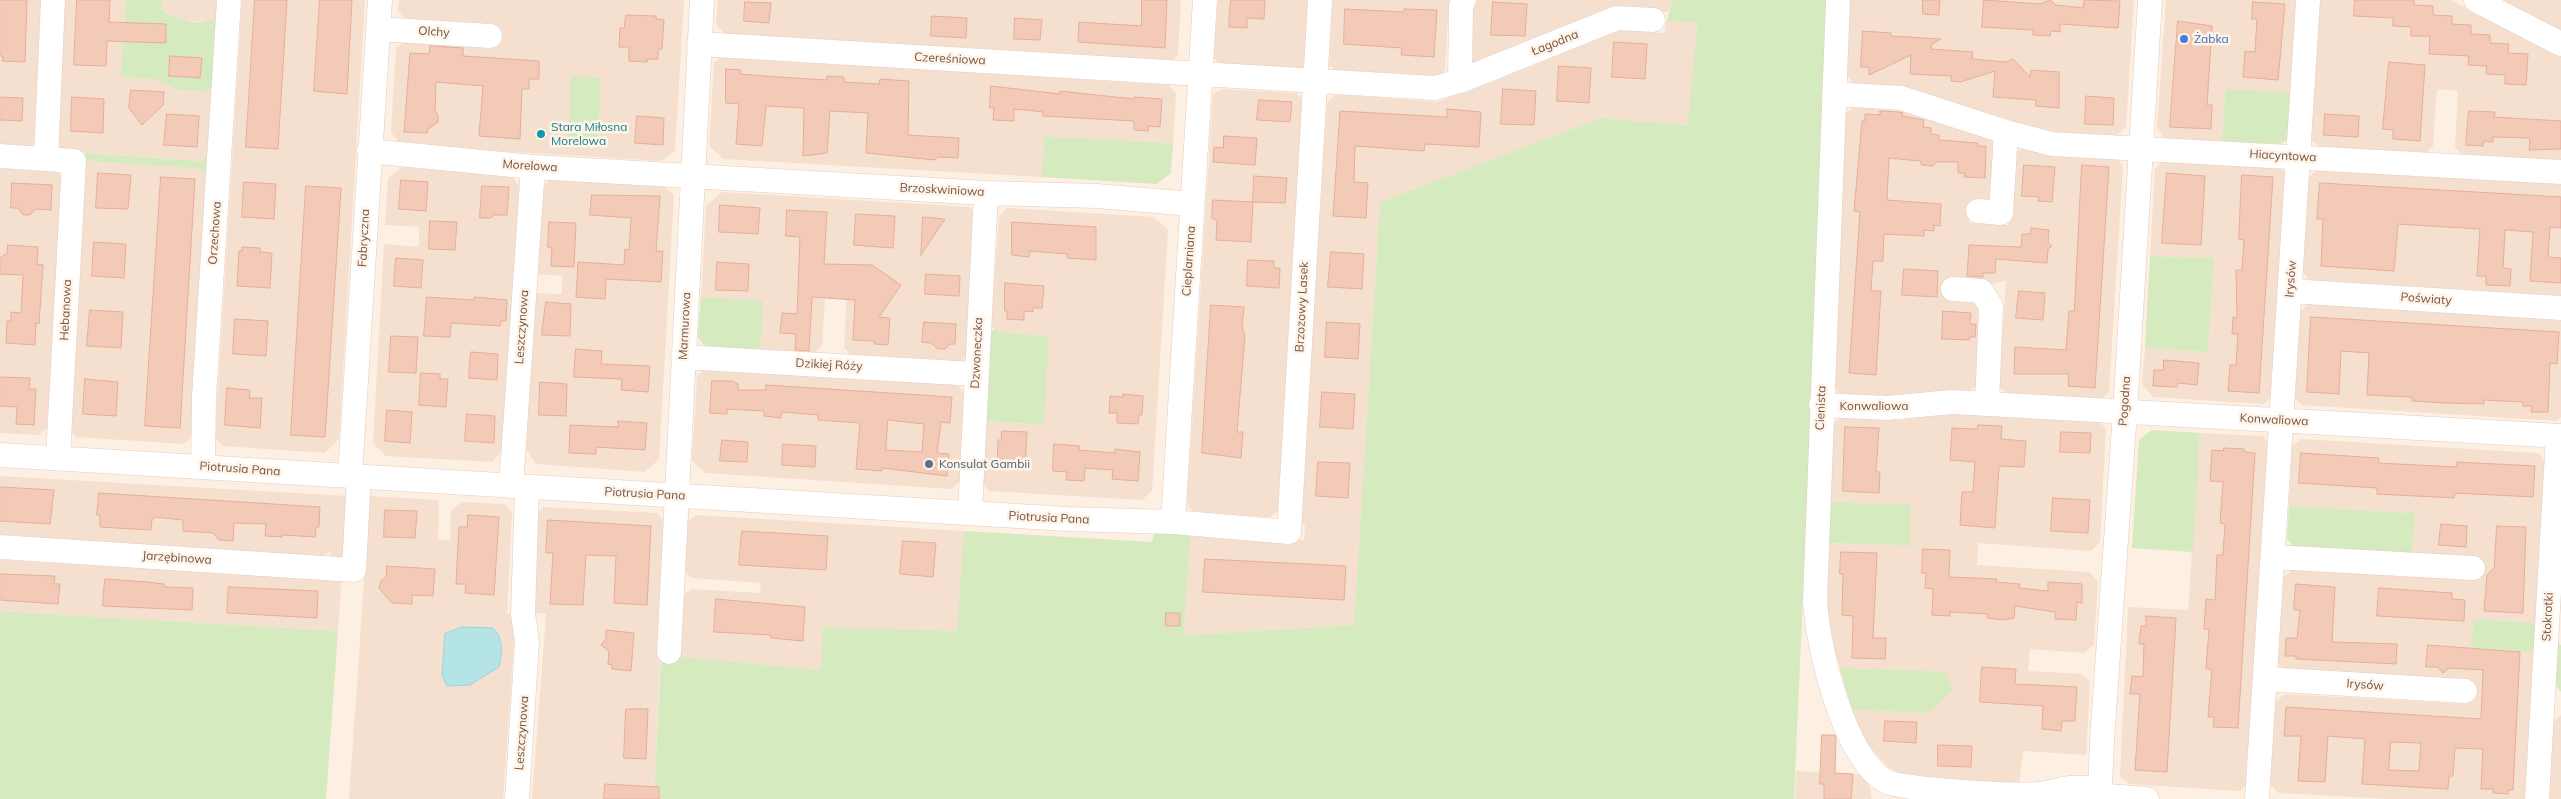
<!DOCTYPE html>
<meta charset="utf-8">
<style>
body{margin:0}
canvas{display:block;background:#fdefe1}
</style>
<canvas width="2561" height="799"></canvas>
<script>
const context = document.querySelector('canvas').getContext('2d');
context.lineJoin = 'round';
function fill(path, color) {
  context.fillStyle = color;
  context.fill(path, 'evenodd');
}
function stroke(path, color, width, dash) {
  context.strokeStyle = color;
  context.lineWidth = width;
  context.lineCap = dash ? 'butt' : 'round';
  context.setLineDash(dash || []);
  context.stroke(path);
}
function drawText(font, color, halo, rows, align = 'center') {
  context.font = font + ' Mulish,sans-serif';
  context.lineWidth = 5;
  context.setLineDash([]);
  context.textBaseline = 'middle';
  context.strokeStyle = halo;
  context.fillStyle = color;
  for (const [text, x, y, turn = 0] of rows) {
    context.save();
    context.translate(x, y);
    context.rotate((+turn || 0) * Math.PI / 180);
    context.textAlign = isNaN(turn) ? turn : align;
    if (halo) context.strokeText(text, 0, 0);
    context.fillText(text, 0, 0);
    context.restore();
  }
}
fill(new Path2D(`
 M0,0h41l-7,142 -7,8 -27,-2z
 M64,0h62l-5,77 35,2 22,11 26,2 11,-8 -4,69 -10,8 -138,-10 -7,-8z
 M162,0h58l-1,15 -10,7 -26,-1 -22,-12z
 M242,0h123l-26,439 -14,14 -102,-7 -8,-8z
 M399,0h285l-9,151 -14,10 -260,-16 -10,-13 5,-84 10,-7 88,6 2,-21 -90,-6 -8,-9z
 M718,0h463l-3,55 -7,7 -446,-28 -9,-9z
 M1218,0h93l-3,63 -9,7 -77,-4 -9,-9z
 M1333,0h116l-4,70 -8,8 -99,-5 -9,-9z
 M1477,0h195l-4,12 -54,-5 -141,59 -5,-3 4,-54z
 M1850,0h284l-8,127 -10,9 -68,-5 -103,-30 -90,-16 -8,-10z
 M2166,0h130l-4,93 -67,-3 -3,52 -57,-3 -8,-11z
 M2319,0h132l110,56v106l-98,-7 -8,-7 3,-57 -21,-2 -4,57 -8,8 -105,-7 -10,-8z
 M2499,0h62v32z
 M1667,21l30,2 -8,102 -88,-7 -221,84 -26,423 -170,10 6,-100 114,5 1,-15h-5l27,-422 9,-9 101,8 181,-72 46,3z
 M722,56l446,29 8,8 -3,50 -129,-7 -2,41 -319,-18 -14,-14 5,-82z
 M1222,89l74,4 9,8 -26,409 -9,7 -75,-4 -8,-9 26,-410z
 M1854,107l49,4 87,26 7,9 -3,46 -8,10 -15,-1 -2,22 40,2 4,-67 5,-7 8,-3 89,9 8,9 -14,226 -9,8 -93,-6 -8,-8 7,-106 -12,4 -28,-2 -15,-5 -1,22 24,1 7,9 -3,75 -10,8 -83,5 -43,-1 -8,-10 11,-272z
 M2163,160l117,7 7,9 -14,219 -9,9 -111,-7 -11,-13 3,-36 63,4 6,-94 -64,-2 5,-87z
 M85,161l116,8 8,9 -16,258 -9,8 -108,-7 -7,-8z
 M402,167l107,7 10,11 -15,264 -12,13 -106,-6 -13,-13 11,-199 35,3v-20l-34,-2 3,-47z
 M0,168l56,3 7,8 -16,249 -8,7 -39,-2z
 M2318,169l243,14v114l-250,-15 -8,-9 6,-96z
 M553,177l108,6 13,12 -15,264 -14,13 -109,-8 -10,-15 10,-156 26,1v-18l-25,-2 5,-87z
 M722,192l247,15 8,7 -9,141 -8,8 -109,-8 -7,-7 3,-55 -18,-1v6h-4l-3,48 -9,8 -53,-3 -59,-54 5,-91z
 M1007,208l147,9 14,13 -16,261 -10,9 -153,-9 -7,-8 4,-62 57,4 6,-89 -50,-4 -8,-5 8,-111z
 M2309,304l252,15v98l-4,4 -255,-16 -8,-8 6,-86z
 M705,368l252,17 9,9 -5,87 -10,8 -246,-16 -13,-12 5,-84z
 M1953,412l145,9 8,7 -6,114 -9,9 -113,-8 -1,22 112,7 9,9 -4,64 -10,8 -54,-4 -2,22 54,3 8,8 -4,73 -63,-4 -4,33 -112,-6 -20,-12 -22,-25 -13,-31 76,3 15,-42 -103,-3 -12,-42v-83l82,3 -81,-44 4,-77 8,-8 61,3z
 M2200,433l63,3 6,10 -21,336 -8,9 -110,-7 -10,-7 8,-170 60,3z
 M2301,439l237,14 7,9 -9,161 -63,-4 -2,29 63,4 -8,147h-136l-112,-6 -8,-9 5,-82 10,-8 183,10 1,-21 -183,-11 -8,-9 5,-85 9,-8 183,10 1,-21 -64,-5 3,-41 -126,-7 3,-59z
 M0,476l347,20 -9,135 -338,-20v-51l330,19 1,-28 -9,6 -322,-20z
 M370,496l69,4 -1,40h12l1,-30 11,-8 42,2 8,8 -5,102h9l-13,185h-154z
 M544,507l113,6 9,9 -12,277h-122l14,-185 -17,-2 6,-97z
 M696,515l268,16 -6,100 -135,-3 -1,42 -143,-13 4,-61 8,-7 69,4 1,-10 -70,-5 -6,-8 2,-47z
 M2561,715v84h-13l4,-76z
 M1796,771l71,4 5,24h-77z`), '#f5e0cf');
fill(new Path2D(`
 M126,0h36l-1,10c20,10 38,20 58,5l-4,69 -10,8 -27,-2 -22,-11 -35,-2z
 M1672,0h157l-35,799h-1140l7,-144 160,15 2,-43 134,4 7,-100 188,11 3,-14 35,7 -6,100 170,-10 26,-423 221,-84 87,7 9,-102 -30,-2z
 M571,76l30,2 -3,67 -30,-2z
 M2225,89l67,4 -3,46 -9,5 -58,-2z
 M1044,136l129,7 -2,30 -14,11 -115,-7z
 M85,153l116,8 10,-8 -2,25 -8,-9 -116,-8z
 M2150,256l64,2 -6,94 -63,-4z
 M701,297l62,4 -3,50 -54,-4 -8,-9z
 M995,329l4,3 50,4 -5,89 -58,-4 1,-88z
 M2152,430l48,3 -7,119 -61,-4 7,-108z
 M1829,502l82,3v41l-83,-3z
 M2289,506l126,7 -3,41 -118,-7 -7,-8z
 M0,611l338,20 -12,168h-326z
 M2473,619l63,4 -2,29 -63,-4z
 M2557,645h4v47l-6,-8z
 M1840,668l104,3 10,18 -26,24 -76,-3z`), '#d5eabf');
const water = new Path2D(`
 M462,627l31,1c11,11 9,25 6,39l-29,18 -23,1 -5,-11 3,-41z`);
fill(water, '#b5e4e6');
stroke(water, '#9bd5d9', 1);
const building = new Path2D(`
 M0,0h27l-2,62 -23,-1 1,-5h-3z
 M77,0h33l-1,22 57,2v19l-59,-2 -1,25 -32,-1z
 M255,0h32l-9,149 -32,-2z
 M320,0h32l-5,94 -33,-3z
 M1142,0h25l-2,48 -87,-6 1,-20 62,4z
 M1231,0h34l-1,19 -17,-1v10l-18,-1z
 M1923,0h17l-1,15 -16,-1z
 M1984,0l56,4 10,-4 6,5 27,3 1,-8 36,1 -2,27 -58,-4v8l-9,-1 -1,5 -17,-1v-5l-51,-3z
 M2355,0h59v5l19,1v9l19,1v8l19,1v9l19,1v8l19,1 -1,9 20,1 -2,31 -21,-1v-9l-19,-1 1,-8 -19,-1 1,-9 -40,-2 1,-18h-19v-9l-18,-1v-8l-39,-2z
 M745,2l26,1 -2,20 -25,-2z
 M1493,2l34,2 -2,32 -34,-1z
 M2253,2l32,2 -7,76 -35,-3 2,-26 10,1 2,-33h-5z
 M1345,9l59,3v-3l33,1 -3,47 -33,-2 1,-7 -58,-4z
 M626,15l30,1v3l8,1 -2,29h-4v10h-11v3l-18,-1v-14h-10l1,-19h4z
 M932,16l35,2 -1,20 -35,-2z
 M1015,18l27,2 -2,20 -26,-1z
 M2178,21l34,5 -5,79h5l-1,24 -41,-2z
 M1863,31l28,2v3l50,3 -9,5 -1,5 42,3 -1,7 33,3 8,-3 17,18 1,-7 28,2v36l-23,-2v-6l-43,-3 2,-26 -35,11 -9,-1v-5l-41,-2 1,-19 -42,20v-8h-8z
 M1614,42l33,2 -2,35 -33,-2z
 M430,46l33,2v8l76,5v18h-10v10h-7l-2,50 -41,-3 4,-50 -47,-4 -1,29 3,4v7l-10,7 -1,4 -23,-1 6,-79 19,1z
 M170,56l32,2 -2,20 -31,-2z
 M2389,62l36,3 -5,76 -27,-2v-9l-10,-1z
 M1559,66l32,2 -2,35 -32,-2z
 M726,69l15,1 -1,4 38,3 49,3v-4l17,1v5l35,2 1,-5 29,2 -1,54 51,3 -1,20 -20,-1 -3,3 -69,-7 2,-40 -38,-2 -3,42 -24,3 1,-48 -38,-2 -4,40 -26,-2 3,-40 -13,-1z
 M991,86l69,8v-3l74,8v-2l28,2 -2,28 -11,-1 -1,5 -14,-1v-9l-91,-5v-4l-29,-3v12l-21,-1 1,-12h-4z
 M1503,89l33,2 -2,34 -33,-1z
 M131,90l33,2 -1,13 -21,20 -13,-17z
 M2086,96l28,2 -1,27 -28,-1z
 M0,97l23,1 -1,23 -22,-1z
 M72,97l32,2 -1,34 -32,-2z
 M1259,100l33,2 -2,20 -33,-2z
 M1447,109l34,3 -2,35 -54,-3 -1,7 -69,-5 -1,36 14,1 -2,35 -33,-2 7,-105 107,6z
 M1880,111l18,1 5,1 -1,3 22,4 -1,7 8,1v6l8,1v5l39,3v3h8l-1,32 -21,-1 1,-4h-7v-11h-22l-3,4 -11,-1 -2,-4 -31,-3 -2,42 54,4 -1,22 -6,-1v6l-10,-1v6l-40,-2 -1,27h-10l-2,30h10l-5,84 -27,-2 11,-161 -6,-1 8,-90h3v-7l15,1z
 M2469,111l26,1 -1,5 67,4v28l-32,1 1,-12 -37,-1v5l-9,-1 -1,5 -17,-1z
 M167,114l32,2 -2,31 -33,-2z
 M2325,114l34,2 -1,21 -34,-2z
 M637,116l27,2 -1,27 -28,-2z
 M1224,136l33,2 -2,27 -42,-3 1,-15 9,1z
 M2024,165l31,2 -3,35 -14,-1 1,-4 -17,-1z
 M2082,165l27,2 -14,221 -27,-2 1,-12h-55l1,-27 51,3 3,-39h5z
 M98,173l33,2 -3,34 -32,-1z
 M2167,173l38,3 -4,69 -39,-2z
 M2242,175l31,2 -14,216 -31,-2 2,-26h6l2,-31h-6l1,-17 4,1 -1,-48h6l2,-30 -5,-1z
 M1254,176l33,2 -2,25 -32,-1z
 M161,177l34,2 -15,249 -35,-2z
 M401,180l27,2 -2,29 -27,-2z
 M244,182l32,2 -2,35 -32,-2z
 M12,183l40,2 -1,25 -15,-1 -6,6h-7l-5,-7h-7z
 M2320,183l241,14v31l-11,-1 -2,30 13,1v25l-31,-2 3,-49 -28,-2 -2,38 8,1 -1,17 -24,-1v-9h-9l3,-47 -82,-5 -4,47 -73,-5 2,-47h-6z
 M306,186l35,2 -16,249 -34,-2z
 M482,186l27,1 -2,28h-13l-3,3h-11z
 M592,195l68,1 -4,55h7l-2,31 -55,-3 -1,20 -29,-2 2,-35 46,3 1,-16 4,1 2,-32 -41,-3z
 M1213,200l40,2 -2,40 -35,-2 1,-19 -5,-3z
 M720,205l40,3 -2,26 -39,-2z
 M787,210l40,2 -3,52 48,1 29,20 -22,32 11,1 -2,27 -14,-1v-3l-21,-1 2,-40 -43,-3 -3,54 -14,-1 1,-16 -16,-1 2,-20 15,1 3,-77 -14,-1z
 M856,214l39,2 -2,32 -39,-3z
 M923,217l22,2 -24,36z
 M430,221l27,1 -2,28 -26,-1z
 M549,222l27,1 -2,44 -23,-1 1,-18 -4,-1z
 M1012,222l84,5v33l-29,-2v-4l-37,-3 -1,6 -17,-2z
 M2031,228l18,2 -1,12 4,4 -4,3 -1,14 -51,-4 -1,14h-12v4l-16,-1 2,-31 52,2 1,-13h8z
 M94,242l32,2 -2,34 -32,-2z
 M8,245l30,2 -1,17 6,1 -4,59 -3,-1 -1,22 -29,-2 1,-22h4v-9l10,1 2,-38 -23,-1v-16l7,-5z
 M242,247l18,1v4l12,1 -2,35 -33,-2 2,-35h3z
 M1331,252l33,2 -2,35 -34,-2z
 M396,258l27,2 -2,28 -27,-2z
 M1248,260l26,1v7h6l-1,20 -32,-2z
 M717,262l32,2 -1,27 -32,-1z
 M1904,269l34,2 -1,26 -35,-2z
 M926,274l34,2 -1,20 -34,-2z
 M1005,283l39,3 -2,22h-9v4l-9,-1v9l-17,-1v-8h-2z
 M2019,291l26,2 -2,27 -27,-2z
 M427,297l47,3v-3l33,3 -1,21h-5l-1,5 -49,-3 -1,14 -26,-1z
 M546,302l25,2 -1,32 -28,-1z
 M1211,305l33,2 -2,20 3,8 -8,97h6l-2,26 -39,-5z
 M90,310l33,2 -2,36 -34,-2z
 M1943,311l28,2 -1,11h6l-1,13h-5l-1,3 -27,-1z
 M2311,317l248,15 -2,32 -7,-1 -2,49h-17l1,-6h-9v-4l-39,-2v4l-39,-1 -33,-2v-4l-45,-2 2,-42 -28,-2 -2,43 -32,-2z
 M235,319l33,2 -2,35 -33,-2z
 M924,322l32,2 -1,20h-5l-5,5h-7l-7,-6 -9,-1z
 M1327,322l33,2 -2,35 -33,-2z
 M391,336l27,1 -2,36 -27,-1z
 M576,349l26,2 -1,13 49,2 -2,26 -27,-2 1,-11 -48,-2z
 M471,352l27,2 -1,26 -28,-2z
 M2164,360l35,3 -2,22 -19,-2 -1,4 -24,-1 1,-16h9z
 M421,373l19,1v5h8l-2,28 -27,-2z
 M0,377l30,1 -1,11h7l-2,36 -18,-1 1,-17 -17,-1z
 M85,379l33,3 -2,34 -33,-2z
 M712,381h21l5,3v6h28v-5l186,12 -2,26 -9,-1 -4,31 12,1 -2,22 -65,-8v3l-26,-2 4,-46 -42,-3v-5l-36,-3 -1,6 -17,-2v-5l-37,-2v5l-17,-1zM888,420l36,4 -2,28 -36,-2z
 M540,382l27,2 -1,32 -27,-1z
 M227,388l23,2 -1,8h13l-2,30 -35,-3z
 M1322,392l33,2 -2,35 -33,-2z
 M1123,394l20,2 -1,19h-3l-1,9 -21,-1v-10h-8l1,-17 13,1z
 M387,410l25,2 -2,31 -25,-2z
 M467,414l28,2 -1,27 -29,-2z
 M618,421l29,2 -2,27 -49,-3v7l-27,-1 1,-28 48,2z
 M1978,425l24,1 -1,13 25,2 -2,26 -25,-1 -4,62 -35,-3 2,-33h11l2,-30 -25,-2 2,-32 25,1z
 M1845,427l34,1 -3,44h4l-1,21 -36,-2z
 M1002,431l25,1 -2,35 -28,-2 1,-25h3z
 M2061,432l30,1 -1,20 -30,-1z
 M722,440l26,2 -1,20 -27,-1z
 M783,444l33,2 -1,21 -33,-2z
 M1054,444l26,2 -1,4 36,3v-4l25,3 -2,29 -26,-2 1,-9 -28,-2 -1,13 -18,-1 1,-8 -14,-1z
 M2224,448l20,1v3l11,1 -17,275 -25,-1 1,-10h-6l4,-48h-6l3,-40h-5l2,-30 9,1 2,-45h6l2,-31 -5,-1 3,-41 -13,-1 2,-31 11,1z
 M2301,453l78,5 -1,5 59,3 19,1 1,-5 78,4 -2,31 -78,-4 -1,5 -19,-1 -58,-3v-6l-78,-5z
 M1318,462l32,1 -2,35 -32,-2z
 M0,487l54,3 -4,34 -50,-3z
 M99,493l221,14 -1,20h-3l-1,10 -33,-2v2l-17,-1 1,-12 -32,-1 -1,18 -14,-1 -6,-7 -30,-2v-11l-28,-3 -3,2 -1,11 -51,-3v-12h-3z
 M2053,498l37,2 -2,33 -37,-2z
 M385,510l32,1 -2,27 -31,-1z
 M468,515l31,2 -5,78 -29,-2 1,-9h-10l3,-57h8z
 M548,520l103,6 -4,79 -33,-2 2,-47 -30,-1 -3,50 -33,-1 3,-51h-7z
 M2441,524l26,2 -1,21 -27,-2z
 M2497,526l29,1 -3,86 -39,-2 3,-36 7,-7z
 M742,531l86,5 -2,34 -87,-5z
 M903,541l33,2 -3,34 -33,-3z
 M1923,549l27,1 -1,27 48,2 -1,3 24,2 -1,4 29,3v-9l34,2v19l-5,-1 -1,18 -21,-1v-7l-40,-6 -1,12 -9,2 -18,-2v-4l-37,-2v4l-18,-1 1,-26 -8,-1 1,-15h-4z
 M1841,552l36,1 -4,85h13l-1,21 -33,-1 1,-42 -11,-1 1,-41h-3z
 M1205,559l141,7 -2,34 -141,-8z
 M387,566l48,3 -2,27 -21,-1v9l-20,-1 -13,-15 2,-7 5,-4z
 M0,574l55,2 -1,8h6l-2,20 -58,-4z
 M105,579l42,3 17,2v3l29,1 -1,22 -89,-4z
 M2296,584l39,3 -3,55 65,2 -1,20 -100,-5v-3h-11l1,-18h11l3,-28h-6z
 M229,587l89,4 -1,27 -90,-5z
 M2379,588l73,5v6l13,1 -1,21 -87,-5z
 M716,599l89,8 -2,34 -32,-3v-3l-57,-3z
 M1166,613h14v13h-14z
 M2146,616l30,2 -9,154 -32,-2 5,-76h-10l2,-18 11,1 1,-33h-5l2,-18h5z
 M606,630l28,3 -3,38 -19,-2v-4l-4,-1 1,-13 -8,-6 5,-6z
 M2428,645l92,7 -7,138h-5v4l-15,-1v-4h-12l2,-40 -28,-1 -2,28h-4l-1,13 -86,-5 3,-45 -37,-3 -3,46 -27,-1 3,-45h-17l2,-29 195,12 2,-49 -34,-2 -6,5 -5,-6h-12zM2391,742l30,1 -2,28 -30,-1z
 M1982,667l34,2 -1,15 62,3 -2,34h-13l-1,10 -19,-2 1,-23 -63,-4z
 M626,709h22l-2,50 -22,-1z
 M1885,721l32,1 -1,21 -32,-2z
 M1822,735h13l1,3 -1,35 18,1 -2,25h-27v-15h-4z
 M1938,745l34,1 -1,21 -33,-1z
 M605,784l54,3v12h-55z`);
fill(building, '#f3cab8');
stroke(building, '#e6ae98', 1);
const minor = new Path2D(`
 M1838,0l-23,601c3,47 28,154 70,180 15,9 134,15 155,13 10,-1 20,-5 30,-6 10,0 20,0 30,0
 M2476,0l85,44
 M378,29l112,7
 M699,44l736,44 25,-7 157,-63 36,2
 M1460,81l1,-75 3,-6
 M1834,94l67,4 105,34 46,12 509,28
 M369,151l164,16 453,26 111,3 95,8
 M0,156l74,5 -16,297
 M46,159l7,-159
 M1978,211l23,2 5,-81
 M1953,289l28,2 10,15 -4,98
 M2290,291l271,17
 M683,357l292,17
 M1821,405l66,3 65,-6 609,34
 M0,455l1067,64 106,3 116,10 31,-532
 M203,466l1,-69 25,-397
 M350,475l30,-475
 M511,486l22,-319
 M970,513l16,-320
 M1173,522l32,-522
 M0,547l354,23 5,-94
 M2274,557l199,11
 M669,652l33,-652
 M2265,679l200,12
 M2107,796l-7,-8 2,-48 23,-328 25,-412
 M2107,796l40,3
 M517,799l10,-157 -4,-28 4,-127
 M2257,799l51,-798
 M2537,799l21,-363`);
stroke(minor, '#e3ccc0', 25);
stroke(minor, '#fff', 24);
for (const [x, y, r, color] of [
 [2184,39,5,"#3f7fe0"],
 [541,134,5,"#0f9aa8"],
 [929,464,5,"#5c6f8a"]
]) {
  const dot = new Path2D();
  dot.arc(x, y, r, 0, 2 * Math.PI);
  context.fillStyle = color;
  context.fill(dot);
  stroke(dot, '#fff4e8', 2);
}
drawText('12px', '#745347', '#fff4e8', [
 ["Olchy",434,32,4],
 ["Łagodna",1555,43,-22],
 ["Czereśniowa",950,59,3],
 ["Hiacyntowa",2283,156,3],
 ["Morelowa",530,166,4],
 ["Brzoskwiniowa",942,190,3],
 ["Orzechowa",215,233,-86],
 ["Fabryczna",364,238,-87],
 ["Cieplarniana",1189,261,-86],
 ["Irysów",2291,279,-86],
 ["Poświaty",2426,299,4],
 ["Brzozowy Lasek",1302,307,-87],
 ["Hebanowa",66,310,-87],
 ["Marmurowa",685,326,-87],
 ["Leszczynowa",522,327,-86],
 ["Dzwoneczka",977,353,-87],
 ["Dzikiej Róży",829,365,3],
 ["Pogodna",2125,401,-86],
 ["Konwaliowa",1874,406],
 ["Cienista",1821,408,-88],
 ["Konwaliowa",2274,420,3],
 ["Piotrusia Pana",240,469,4],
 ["Piotrusia Pana",645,494,3],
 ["Piotrusia Pana",1049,518,3],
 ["Jarzębinowa",177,558,4],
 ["Stokrotki",2548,617,-87],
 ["Irysów",2365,685,4],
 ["Leszczynowa",522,733,-86]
]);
drawText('12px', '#366cbe', '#fff4e8', [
 ["Żabka",2194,39]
], 'left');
drawText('12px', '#0d838f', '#fff4e8', [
 ["Stara Miłosna",551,127],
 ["Morelowa",551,141]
], 'left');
drawText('12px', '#4e5e75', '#fff4e8', [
 ["Konsulat Gambii",939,464]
], 'left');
</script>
